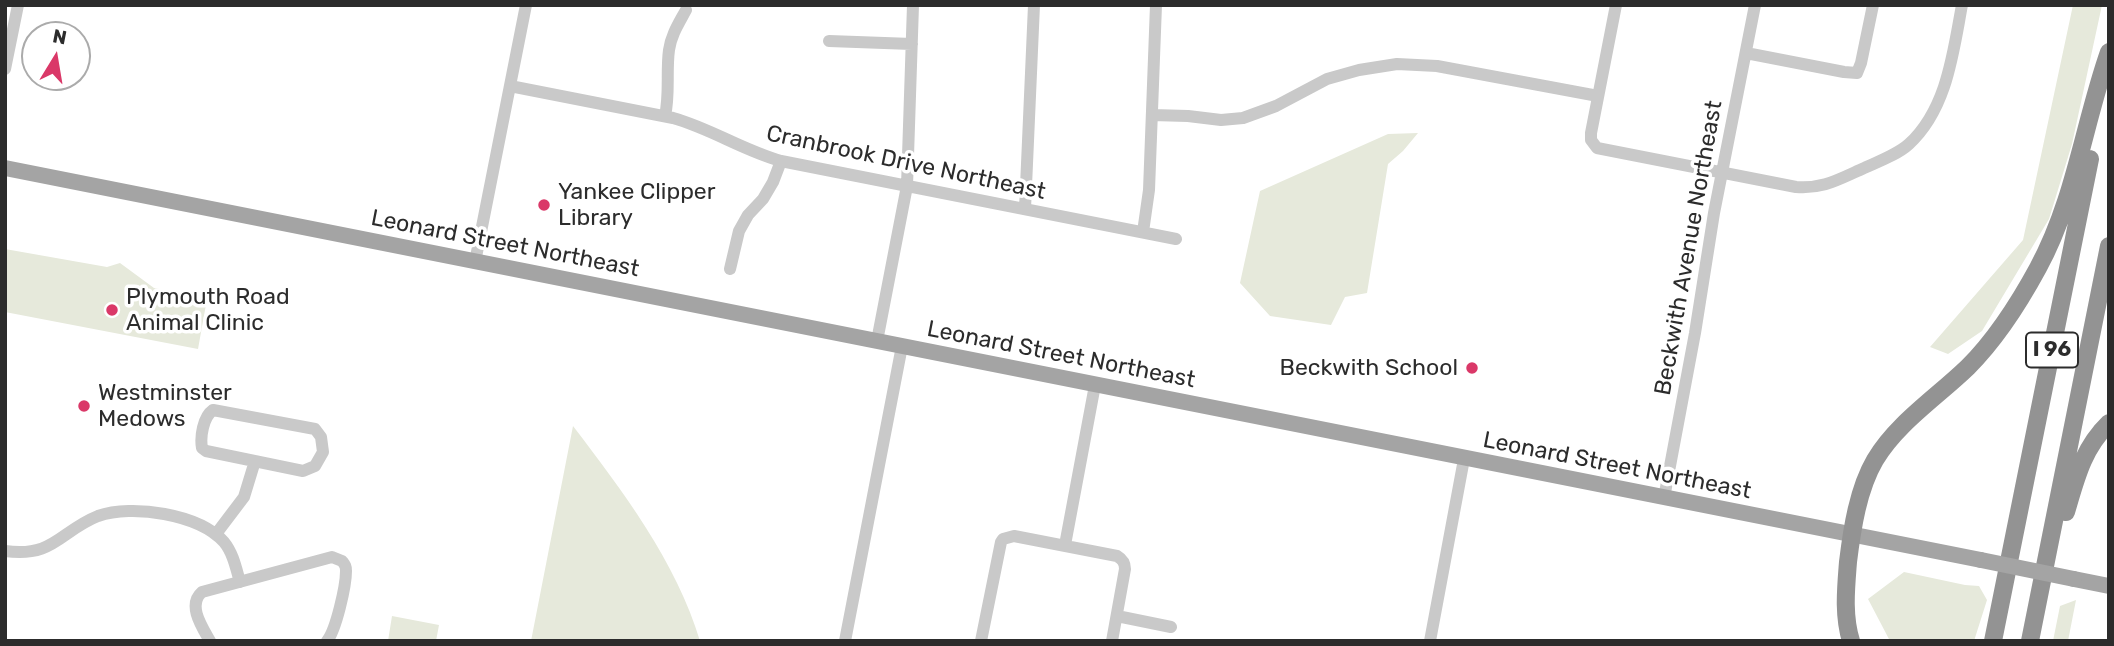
<!DOCTYPE html>
<style>
body{margin:0}
#map{position:relative;width:2114px;height:646px;overflow:hidden;background:#fff;font-family:Rubik,sans-serif}
canvas{display:block}
.frame{position:absolute;inset:0;border:7px solid #2c2c2c;pointer-events:none}
.north{position:absolute;left:21px;top:21px;width:70px;height:70px;box-sizing:border-box;background:#fff;border:2px solid #ababab;border-radius:50%;rotate:11deg;font-size:19px;font-weight:700;line-height:28px;text-align:center;color:#2c2c2c}
.north::after{content:'';display:block;margin:auto;width:24px;height:32px;background:#da3868;clip-path:polygon(50% 0,100% 100%,50% 72%,0 100%)}
</style>
<div id="map">
<canvas width="2114" height="646"></canvas>
<div class="frame"></div>
<div class="north">N</div>
</div>
<script>
const context = document.querySelector('canvas').getContext('2d');
context.lineJoin = 'round';
function fill(path, color) {
  context.fillStyle = color;
  context.fill(path, 'evenodd');
}
function stroke(path, color, width, dash) {
  context.strokeStyle = color;
  context.lineWidth = width;
  context.lineCap = dash ? 'butt' : 'round';
  context.setLineDash(dash || []);
  context.stroke(path);
}
function drawText(font, color, halo, rows, align = 'center') {
  context.font = font + ' Rubik,sans-serif';
  context.lineWidth = 7;
  context.setLineDash([]);
  context.textBaseline = 'middle';
  context.strokeStyle = halo;
  context.fillStyle = color;
  for (const [text, x, y, turn = 0] of rows) {
    context.save();
    context.translate(x, y);
    context.rotate((+turn || 0) * Math.PI / 180);
    context.textAlign = isNaN(turn) ? turn : align;
    if (halo) context.strokeText(text, 0, 0);
    context.fillText(text, 0, 0);
    context.restore();
  }
}
fill(new Path2D(`
 M2073,5h29l-30,139 -23,75 -67,112 -34,23 -18,-7 93,-107z
 M1418,133l-15,18 -15,13 -21,129 -22,4 -14,28 -61,-9 -30,-33 20,-92 128,-57z
 M5,249l102,18 13,-4 34,25 53,11 -9,50 -193,-37z
 M573,426c49,64 104,137 127,215h-169z
 M1904,572l61,13 14,1 8,14 -13,41h-84l-22,-42z
 M2076,600l-8,41h-15l7,-35z
 M392,616l47,9 -3,16h-48z`), '#e6e9db');
stroke(new Path2D(`
 M1616,5l-25,128v7l6,8 199,39c27,2 41,-7 66,-18 15,-7 35,-14 47,-25 38,-35 44,-91 53,-139
 M829,41l83,3
 M1746,53l98,19 13,1 4,-10 12,-58
 M5,69l13,-64
 M510,86l163,32c39,11 69,32 108,43l395,78
 M1152,115l36,1 33,4 22,-2 33,-12 51,-27 32,-9 38,-6 40,2 161,30
 M665,116c5,-22 1,-44 4,-66 2,-15 10,-27 17,-40
 M1025,209l9,-204
 M1143,232l6,-42 7,-185
 M475,262l51,-257
 M730,269l9,-38 9,-16 15,-16 10,-17 8,-21
 M877,341l30,-155 6,-181
 M213,410l102,19 6,8 2,15 -8,14 -12,5 -97,-20 -4,-3c-2,-11 1,-31 11,-38z
 M1664,498l31,-165 19,-120 41,-208
 M216,534l28,-37 11,-36
 M1065,545l30,-160
 M5,551c49,7 55,-20 93,-35 34,-12 101,-2 126,26 9,11 12,26 16,40
 M1117,616l54,11
 M210,641c-8,-14 -23,-36 -8,-49l130,-35 10,4c3,4 4,5 4,10 0,15 -10,59 -19,70
 M845,641l57,-295
 M981,641l20,-99 2,-3 11,-3 103,20c5,3 8,6 8,13l-13,72
 M1430,641l34,-182`), '#c9c9c9', 12);
stroke(new Path2D(`
 M5,168l1976,392
 M2074,579l35,7`), '#a4a4a4', 16);
stroke(new Path2D(`
 M2066,512c10,-34 17,-64 43,-89
 M1851,641c-8,-26 -5,-53 -3,-79 4,-33 10,-73 27,-102 22,-37 62,-63 93,-93 29,-29 51,-64 70,-99 37,-68 46,-145 71,-216
 M1993,641l97,-482
 M2030,641l79,-395`), '#939393', 18);
stroke(new Path2D(`
 M1981,560l93,19`), '#a4a4a4', 16);
for (const [x, y, r, color] of [
 [544,205,7,"#da3868"],
 [112,310,7,"#da3868"],
 [1472,368,7,"#da3868"],
 [84,406,7,"#da3868"]
]) {
  const dot = new Path2D();
  dot.arc(x, y, r, 0, 2 * Math.PI);
  context.fillStyle = color;
  context.fill(dot);
  stroke(dot, '#fff', 2.5);
}
for (const [x, y, w] of [
 [2052,350,52]
]) {
  const box = new Path2D();
  box.roundRect(x - w / 2, y - 17.5, w, 35, 5);
  context.fillStyle = '#fff';
  context.fill(box);
  stroke(box, '#2c2c2c', 2);
}
drawText('bold 21px', '#2c2c2c', null, [
 ["I 96",2052,350]
]);
drawText('23px', '#2c2c2c', '#fff', [
 ["Cranbrook Drive Northeast",906,163,12],
 ["Leonard Street Northeast",505,244,11],
 ["Beckwith Avenue Northeast",1689,248,-80],
 ["Leonard Street Northeast",1061,355,11],
 ["Leonard Street Northeast",1617,466,11]
]);
drawText('23px', '#2c2c2c', '#fff', [
 ["Yankee Clipper",558,192],
 ["Library",558,218],
 ["Plymouth Road",126,297],
 ["Animal Clinic",126,323],
 ["Beckwith School",1458,368,"right"],
 ["Westminster",98,393],
 ["Medows",98,419]
], 'left');
</script>
